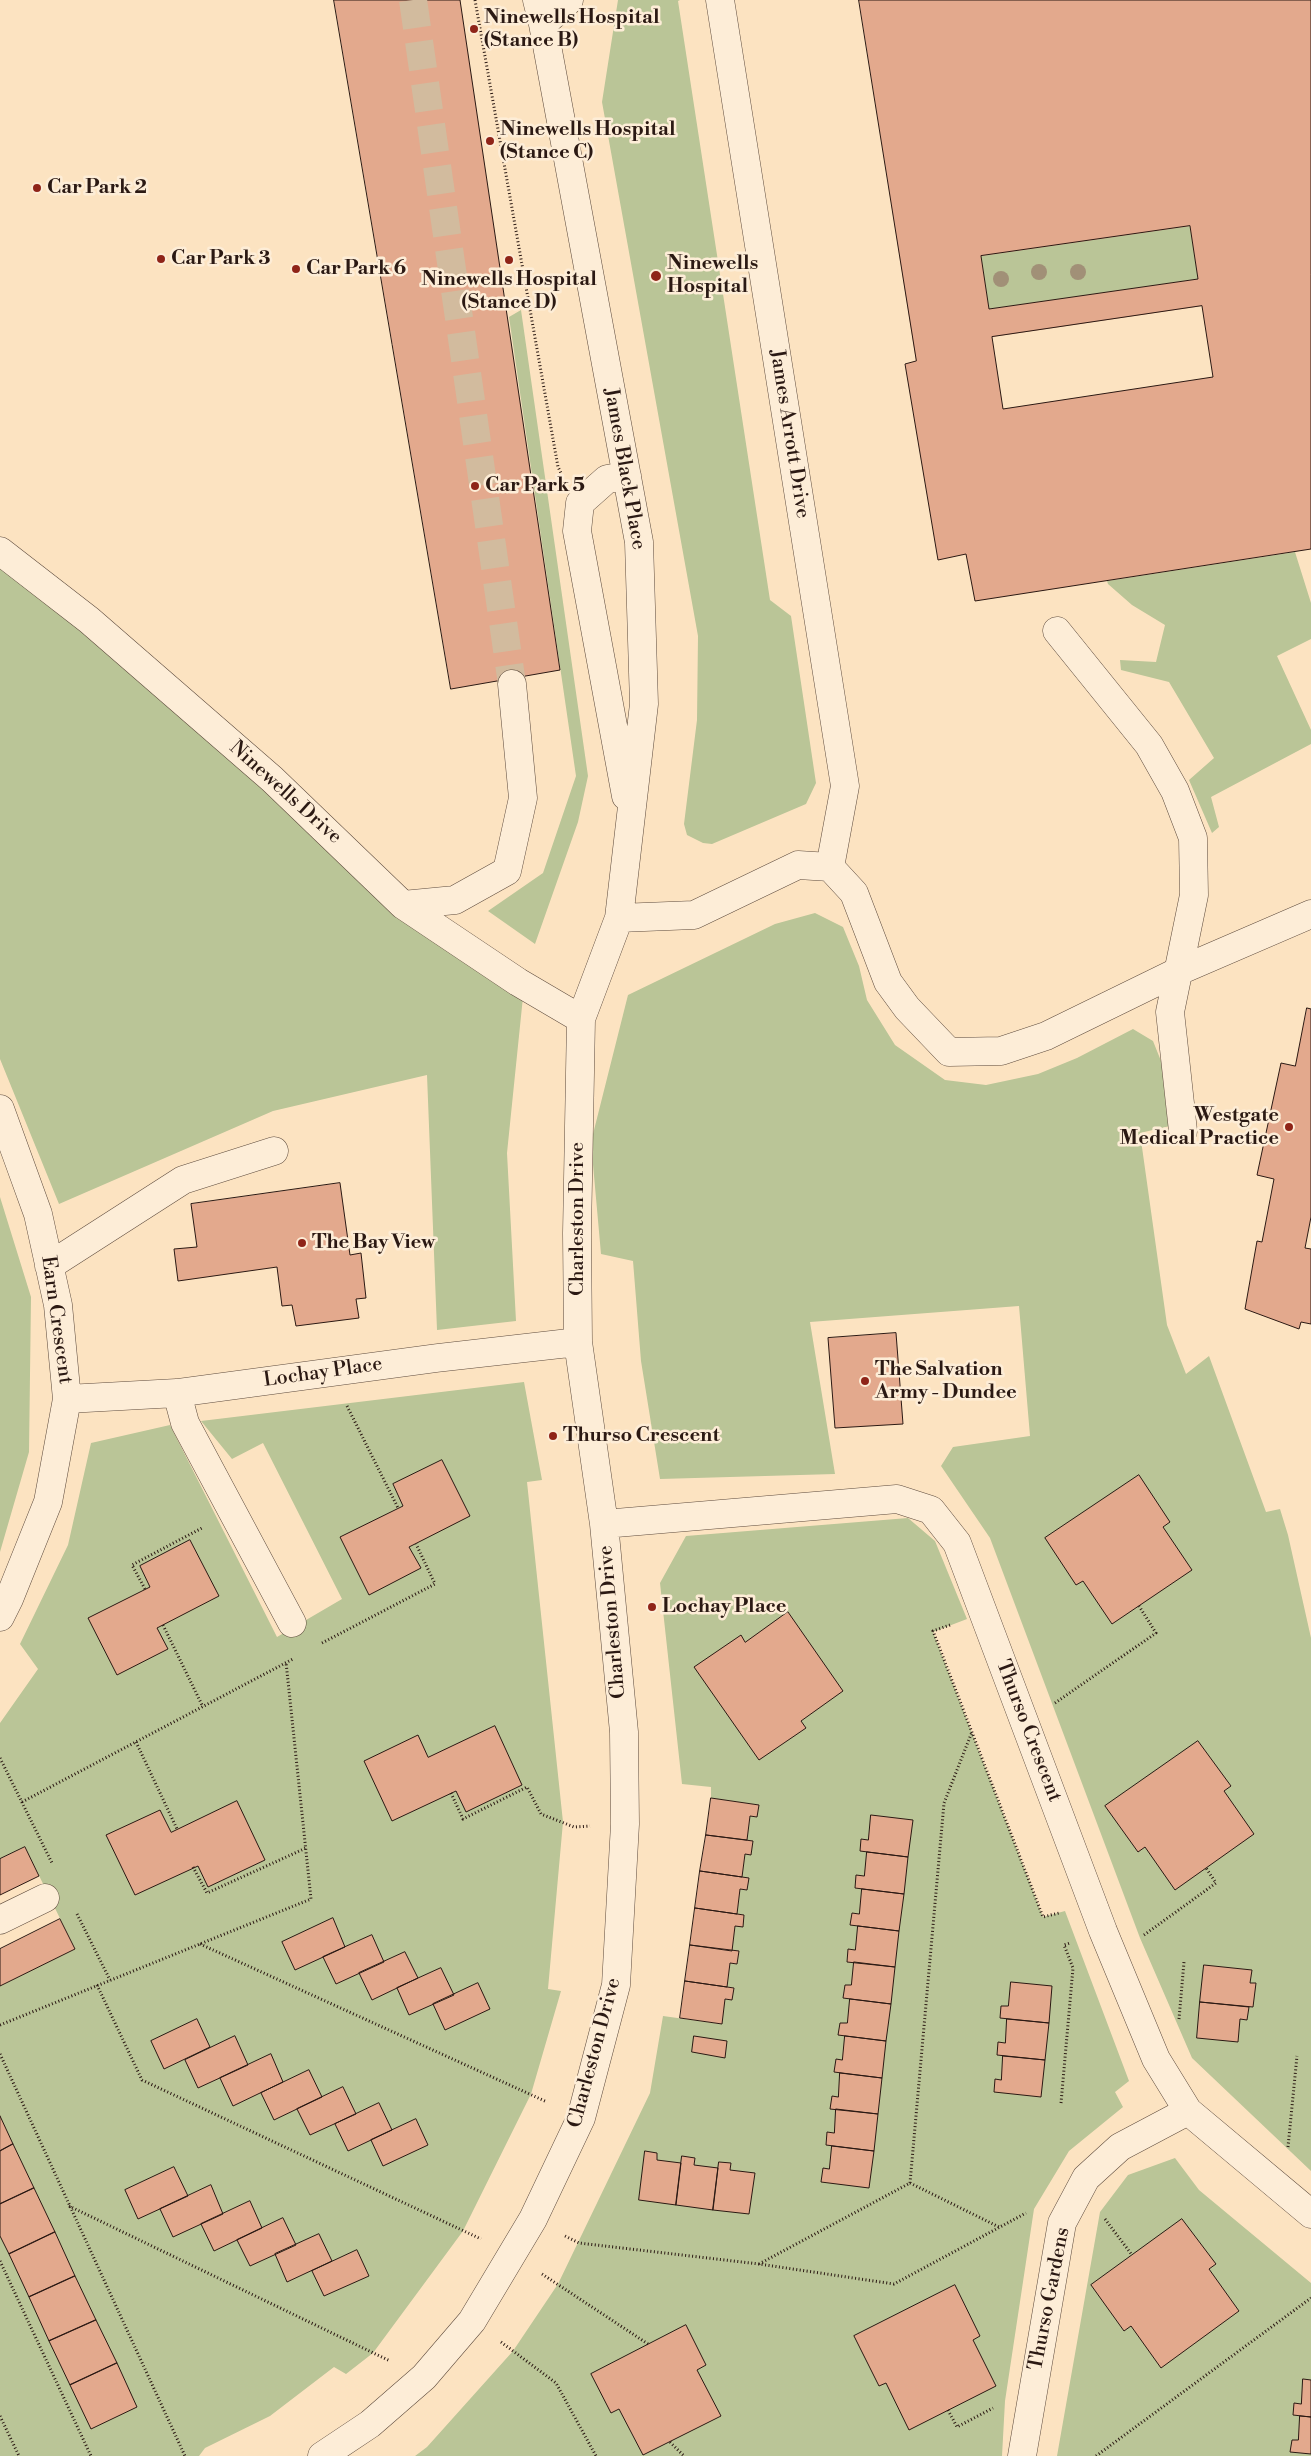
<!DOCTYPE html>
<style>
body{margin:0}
canvas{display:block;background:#fce3c1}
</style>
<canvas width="1311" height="2456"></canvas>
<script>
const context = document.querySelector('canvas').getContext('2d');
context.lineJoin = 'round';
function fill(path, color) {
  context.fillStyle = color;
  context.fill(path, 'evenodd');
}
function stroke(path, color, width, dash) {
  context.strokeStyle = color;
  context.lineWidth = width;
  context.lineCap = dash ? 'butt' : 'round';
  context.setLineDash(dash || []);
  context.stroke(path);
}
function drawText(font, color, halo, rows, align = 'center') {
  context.font = font + ' "Libre Bodoni",serif';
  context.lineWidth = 5;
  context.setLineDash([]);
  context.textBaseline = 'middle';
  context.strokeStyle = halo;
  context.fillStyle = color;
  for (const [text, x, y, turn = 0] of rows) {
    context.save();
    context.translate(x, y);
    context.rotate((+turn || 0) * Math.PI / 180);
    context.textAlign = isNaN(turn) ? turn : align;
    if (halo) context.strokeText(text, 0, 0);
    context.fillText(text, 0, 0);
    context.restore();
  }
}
fill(new Path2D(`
 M618,0h62l-2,1 92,599 21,16 25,167 -10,21 -94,40 -9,-1 -16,-8 -3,-11 13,-104 1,-84 -96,-534z
 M1190,226l8,53 -209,30 -8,-53z
 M521,310l67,466 -10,46 -43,122 -47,-33 55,-38 33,-97 -67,-459z
 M1295,552l16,51v36l-34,17 34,74v14l-100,53 8,30 -7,6 -23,-53 25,-22 -45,-76 -48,-12 -1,-10 36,2 9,-37 -33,-20 -24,-21 -1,-3z
 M0,558l524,429 -17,166 9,168 -79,9 -10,-255 -154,36 -214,93 -59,-145z
 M815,913l28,14 16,39 8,34 28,45 50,35 41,5 52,-11 39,-16 56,-29 20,12 14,35 3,50 -30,7 27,192 19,49 23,-18 57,156 14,-3 8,26 23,103v533l-119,-113 -52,-120 -150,-400 -49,-72 12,-19 77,-11 -11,-130 -209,16 25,152 -175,5 -19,-118 -8,-100 -32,-7 -10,-112 37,-147 147,-71z
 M0,1197l31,100 -2,155 -29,100z
 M524,1382l18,98 -15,2 36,340 -15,167 13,2 -30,103 -68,137 -90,122 -27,21 -12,-7 -64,49 -65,32 -6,8h-199v-470l75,-37 -50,-102 -25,12v-136l38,-54 -18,-25 48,-99 23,-102 79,-18 107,212 65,-38 -79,-156 -31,16 -31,-38z
 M908,1518l27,23 32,78 -34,13 110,285 22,-6 64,170 -14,11 8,15 -54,44 -35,58 -29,192 -3,55h-587l12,-9 86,-96 45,-67 92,-191 13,-77 58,8 4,-25 7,1 2,-12 -7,-1 3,-24 7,1 2,-12 -7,-1 3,-25h7l2,-11 -7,-1 3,-25 7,1 -5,-13 3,-23h6l2,-13 -6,-1 3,-24 7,1 2,-12 -48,-7v-11l-29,-3 -22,-201 26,-47z
 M1175,2158l24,32 112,93v173h-254l43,-244 28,-37z`), '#bac597');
const building = new Path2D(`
 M334,0h126l100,670 -109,19z
 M859,0h452v549l-336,52 -9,-47 -28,6 -33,-196 11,-3zM1190,226l8,53 -209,30 -8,-53zM1202,306l11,71 -210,32 -11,-72z
 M1307,1008l4,1v208l-6,31 6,1v75l-10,-2 -2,7 -54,-20 12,-68 5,1 12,-63 -17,-4 24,-112 14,3z
 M340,1183l10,72 11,-2 5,45 -10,1 3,19 -63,8 -4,-21 -10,1 -5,-39 -99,14 -4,-32 23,-2 -6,-43z
 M896,1333l7,91 -68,4 -7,-90z
 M442,1460l28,56 -61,31 12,21 -52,27 -29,-58 63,-31 -10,-22z
 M1139,1475l31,47 -7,5 29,43 -80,54 -29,-43 -7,4 -31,-47z
 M190,1540l29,56 -62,32 11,21 -51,26 -29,-57 62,-31 -10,-21z
 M788,1612l55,79 -42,30 5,7 -47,32 -65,-93 47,-32 4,7z
 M495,1726l27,59 -56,27 -10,-21 -64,30 -28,-60 54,-26 10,22z
 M1198,1741l33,45 -7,5 30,43 -79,56 -30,-43 -7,5 -33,-46z
 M711,1798l48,7 -2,12 -7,-1 -3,24 -41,-5z
 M237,1801l28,59 -57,27 -10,-21 -63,29 -29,-60 54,-25 11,22z
 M871,1815l42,5 -5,37 -48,-6 1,-12 7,1z
 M706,1835l47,6 -2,14 -6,-1 -3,23 -42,-6z
 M25,1847l14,29 -39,19v-36z
 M867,1852l41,5 -4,37 -49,-6 1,-13 8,1z
 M700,1871l49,7 -2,12 -7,-1 -3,25 -42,-6z
 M862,1889l42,5 -5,37 -49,-6 2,-12 7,1z
 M695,1908l49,7 -1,12 -8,-1 -3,25 -42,-6z
 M333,1918l12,29 -50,23 -13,-28z
 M60,1919l15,30 -75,37v-37z
 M858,1926l41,5 -4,36 -48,-5 1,-13 7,1z
 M372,1935l12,27 -48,22 -13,-27z
 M690,1945l49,6 -2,13 -7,-1 -3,24 -42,-6z
 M405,1952l13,26 -46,22 -13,-27z
 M854,1962l41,5 -4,37 -48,-6 2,-13h6z
 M1204,1965l48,5 -2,13h6l-3,24 -53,-5z
 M441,1968l13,27 -45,20 -12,-27z
 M685,1981l49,7 -2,12 -7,-1 -3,25 -42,-6z
 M1011,1982l41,4 -3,37 -49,-5 1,-12h7z
 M478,1983l12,26 -45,21 -12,-26z
 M850,1999l41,5 -5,37 -48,-6 2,-12h7z
 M1200,2002l49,5 -2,13 -7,-1 -2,23 -41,-4z
 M197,2019l13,28 -46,22 -13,-28z
 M1007,2019l42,4 -4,37 -48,-5 1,-13 7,1z
 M235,2036l13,29 -50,23 -13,-28z
 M694,2036l33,5 -2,17 -33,-6z
 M845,2036l41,5 -4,37 -48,-6 2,-13 6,1z
 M271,2054l12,28 -50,24 -13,-28z
 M1003,2056l42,4 -4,37 -47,-5 1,-13 6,1z
 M309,2070l13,27 -48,23 -13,-27z
 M840,2073l42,5 -4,36 -48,-5 2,-13 6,1z
 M343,2087l13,27 -46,21 -13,-26z
 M379,2103l13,27 -44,21 -13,-27z
 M836,2109l42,5 -4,37 -48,-6 1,-13 7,1z
 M0,2116l13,28 -13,7z
 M416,2119l12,26 -45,21 -12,-26z
 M13,2144l21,44 -34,16v-53z
 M832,2146l42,5 -5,37 -48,-6 2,-14 6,1z
 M645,2151l12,2v7l24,3 -5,42 -37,-5z
 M682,2156l13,2 -1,7 24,3 -5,42 -37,-5z
 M719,2162l12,1 -1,7 25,3 -6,41 -36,-4z
 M174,2167l14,29 -50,23 -13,-29z
 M211,2185l12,29 -50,23 -13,-28z
 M34,2188l21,44 -46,22 -9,-18v-32z
 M250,2201l12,27 -48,23 -13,-27z
 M283,2218l13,27 -46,21 -13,-26z
 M1182,2219l34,45 -7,5 30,42 -78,57 -30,-42 -7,5 -33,-46z
 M55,2232l20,44 -46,21 -20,-43z
 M319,2234l13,27 -45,21 -12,-28z
 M357,2250l12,26 -45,20 -12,-25z
 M75,2276l21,44 -47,21 -20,-44z
 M955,2285l25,51 -7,4 23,46 -87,44 -23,-47 -7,3 -25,-50z
 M96,2320l21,43 -47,22 -21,-44z
 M686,2325l20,40 -9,5 24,46 -78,39 -24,-46 -8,4 -20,-39z
 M117,2363l20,44 -46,22 -21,-44z
 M1303,2379l8,1v37l-18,-2 1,-12 7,1z
 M1300,2416l11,1v37l-21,-2 2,-12h6z`);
fill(building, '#e3a98d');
stroke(building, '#2b1913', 1);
stroke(new Path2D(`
 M413,0l99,684`), '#d2bb9e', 28, [28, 14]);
const minor = new Path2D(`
 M720,0l125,786 -15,81
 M543,24l26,-24
 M0,551l89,69 183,159 131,126 115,77 63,37
 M1057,631l92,114 26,46 18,47 1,57 -24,117 13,119
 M626,796l-49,-265 3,-28 27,-24 20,-3
 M830,867l24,26 34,89 19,26 42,44 52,-1 45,-15 133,-65 132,-57
 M403,905l52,-5 52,-29 16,-73 -11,-114
 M619,918l75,-3 104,-50 32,2
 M0,1109l38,105 20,91 9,94 -19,103 -39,97 -9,18
 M49,1266l134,-86 91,-29
 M177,1393l8,30 107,200
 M67,1399l110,-6 260,-35 141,-16
 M604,1524l293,-25 34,11 26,33 146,388 53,128 32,52 123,103
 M0,1920l45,-22
 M322,2456l48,-32 54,-47 48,-56 61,-102 48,-101 35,-133 9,-161 -1,-92 -20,-208 -26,-182 -1,-109 4,-214 38,-101 25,-214 -5,-162 -96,-518 -6,-24
 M1022,2456l40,-233 24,-45 34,-31 68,-36`);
stroke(minor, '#5f4c3e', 29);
stroke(new Path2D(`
 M475,0l83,467 3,6
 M347,1406l51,102
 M145,1589l-13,-24 70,-37
 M163,1625l40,82
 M950,1625l-17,6 110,286 16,-4
 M322,1643l113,-59 -19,-40
 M1055,1703l101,-70 -17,-27
 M136,1742l41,87
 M0,1758l52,105
 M451,1793l12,26 64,-32 14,27 33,13 16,-1
 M22,1802l271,-143
 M193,1867l14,26 99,-45
 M77,1914l33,66
 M1144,1935l72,-52 -10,-15
 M200,1944l347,158
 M97,1985l45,95 339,159
 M1179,2019l5,-57
 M0,2025l311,-126 -25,-237
 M0,2054l185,402
 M1061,2103l12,-135 -9,-23 6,-2
 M1288,2147l9,-91
 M910,2183l89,44
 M69,2206l321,155
 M1105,2219l27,36
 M565,2236l14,7 180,21 135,20 132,-71
 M0,2261l91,195
 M759,2264l151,-81 34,-380 28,-71
 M542,2274l106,70
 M501,2342l55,41 40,73
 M948,2410l9,17 36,-19
 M0,2416l19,40
 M670,2442l14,14
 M1096,2456l215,-158`), '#2b1913', 3, [1, 2.5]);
stroke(minor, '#fdedd7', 28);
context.fillStyle = '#a19077';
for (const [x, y] of [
 [1039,272],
 [1078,272],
 [1001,279]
]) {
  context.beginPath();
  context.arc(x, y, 8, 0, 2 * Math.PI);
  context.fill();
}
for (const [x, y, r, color] of [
 [474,29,5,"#8f2418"],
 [490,141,5,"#8f2418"],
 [37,188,5,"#8f2418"],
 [161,259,5,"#8f2418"],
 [509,260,5,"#8f2418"],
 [296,269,5,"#8f2418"],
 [656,276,6,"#8f2418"],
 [475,486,5,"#8f2418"],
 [1289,1127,5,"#8f2418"],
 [302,1243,5,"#8f2418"],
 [865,1381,5,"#8f2418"],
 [553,1436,5,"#8f2418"],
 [652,1607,5,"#8f2418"]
]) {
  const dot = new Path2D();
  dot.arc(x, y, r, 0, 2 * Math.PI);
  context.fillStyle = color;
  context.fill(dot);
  stroke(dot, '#fdedd7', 2);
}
drawText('bold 20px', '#2b1913', '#fdedd7', [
 ["Ninewells Hospital",484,18],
 ["(Stance B)",484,41],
 ["Ninewells Hospital",500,130],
 ["(Stance C)",500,153],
 ["Car Park 2",47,188],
 ["Car Park 3",171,259],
 ["Ninewells",667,264],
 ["Hospital",667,287],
 ["Car Park 6",306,269],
 ["Ninewells Hospital",509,280,"center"],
 ["(Stance D)",509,303,"center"],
 ["Car Park 5",485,486],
 ["Westgate",1279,1116,"right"],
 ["Medical Practice",1279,1139,"right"],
 ["The Bay View",312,1243],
 ["The Salvation",875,1370],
 ["Army - Dundee",875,1393],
 ["Thurso Crescent",563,1436],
 ["Lochay Place",662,1607]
], 'left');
drawText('20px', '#2b1913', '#fdedd7', [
 ["James Arrott Drive",789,434,81],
 ["James Black Place",624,469,80],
 ["Ninewells Drive",285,793,42],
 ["Charleston Drive",578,1219,-90],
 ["Earn Crescent",56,1320,82],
 ["Lochay Place",323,1373,-8],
 ["Charleston Drive",613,1622,-95],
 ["Thurso Crescent",1028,1731,69],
 ["Charleston Drive",595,2053,-75],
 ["Thurso Gardens",1050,2299,-79]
]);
</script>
